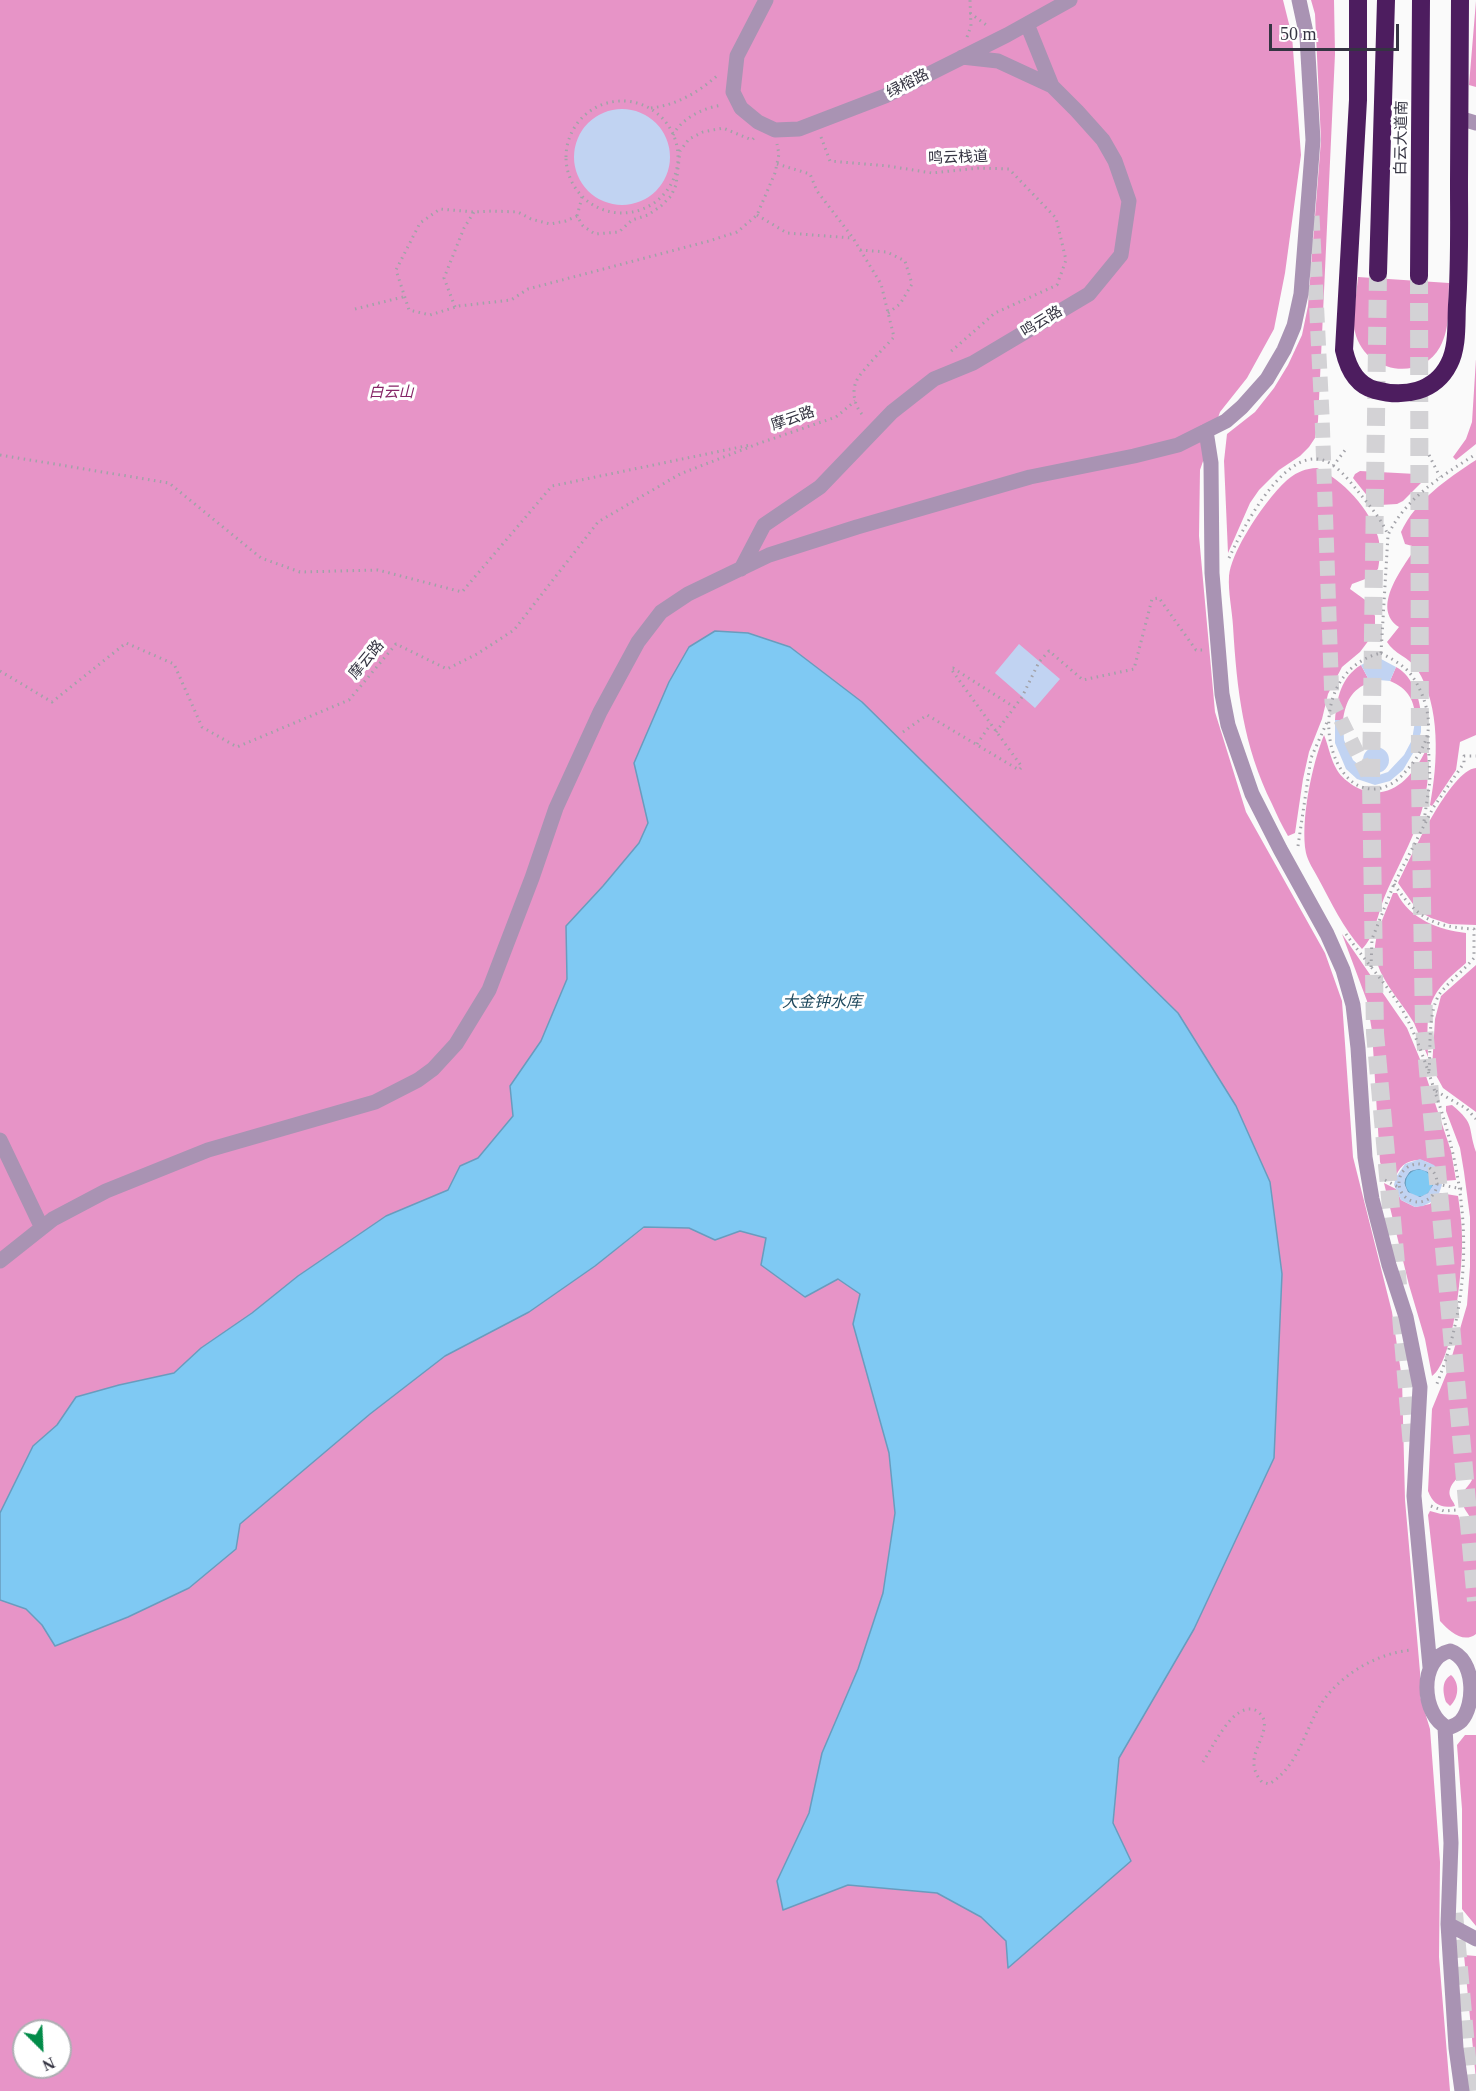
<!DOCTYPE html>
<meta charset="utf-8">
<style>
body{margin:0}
#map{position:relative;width:1476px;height:2091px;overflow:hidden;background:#fafafa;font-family:"Times New Roman",serif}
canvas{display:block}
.north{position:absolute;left:12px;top:2019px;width:60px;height:60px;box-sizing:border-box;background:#fff;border:2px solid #aeaeb3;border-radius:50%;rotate:156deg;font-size:16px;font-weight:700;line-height:24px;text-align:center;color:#353442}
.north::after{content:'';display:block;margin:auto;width:21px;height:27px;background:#028b49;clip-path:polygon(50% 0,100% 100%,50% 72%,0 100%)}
.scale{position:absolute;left:1269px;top:24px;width:130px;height:27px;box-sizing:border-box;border:3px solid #353442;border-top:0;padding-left:8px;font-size:18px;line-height:21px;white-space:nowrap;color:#353442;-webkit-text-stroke:4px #fff;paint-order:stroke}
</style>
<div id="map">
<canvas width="1476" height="2091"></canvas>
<div class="north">N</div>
<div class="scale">50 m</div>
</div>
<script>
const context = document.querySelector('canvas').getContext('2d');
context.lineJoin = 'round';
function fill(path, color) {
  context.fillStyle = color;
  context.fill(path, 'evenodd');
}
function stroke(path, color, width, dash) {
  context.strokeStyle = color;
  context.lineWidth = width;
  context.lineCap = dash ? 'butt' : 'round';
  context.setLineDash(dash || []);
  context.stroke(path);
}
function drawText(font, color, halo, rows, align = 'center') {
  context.font = font + ' "Times New Roman","Noto Sans SC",serif';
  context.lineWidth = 6;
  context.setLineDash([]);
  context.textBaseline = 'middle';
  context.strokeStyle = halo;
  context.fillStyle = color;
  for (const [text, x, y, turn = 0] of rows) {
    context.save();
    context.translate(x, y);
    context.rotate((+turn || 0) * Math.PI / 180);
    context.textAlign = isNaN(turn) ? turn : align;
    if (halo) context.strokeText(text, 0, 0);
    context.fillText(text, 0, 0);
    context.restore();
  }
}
fill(new Path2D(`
 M0,0h1283l9,36 9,119 -16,118 -11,56 -27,49 -27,34 -20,58 -1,66 16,176 31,100 79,141 17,48 11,156 39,155 10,67 3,121 15,172v24l10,33 10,133 -1,95 11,134h-1450v-491l26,9 16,16 13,21 181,-97 3,-25 131,-110 75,-58 84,-44 66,-46 50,-39 44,1 26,12 25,-9 26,7 -5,27 78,13 21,16 -7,30 36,129 6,60 -12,80 -25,76 -36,84 -13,60 -32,68 6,28 65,-24 89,8 44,24 25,24 2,26 105,-143 6,-66 75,-129 80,-171 -4,-276 -34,-76 -58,-93 -316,-311 -72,-55 -42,-14 -114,129c4,17 13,43 14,59 1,22 -65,87 -82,105l1,53 -26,62 -31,45 3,30 -35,43 -18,7 -12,24 -62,26 -88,60 -46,37 -51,35 -27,25 -55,12 -43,12 -19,28 -24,21 -33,67zM24,2031h36v36h-36z
 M1311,0h23l1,54 -17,367 -3,17 -6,9 -9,9 -21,14 -20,20 -9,13 -22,50 -4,-92 3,-27 28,-22 19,-24 14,-23 14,-30 6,-29 13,-166 -6,-126z
 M1476,1v86l-7,-2z
 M1358,277l91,6c-1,21 2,44 -9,64 -20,36 -76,25 -85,-15 -3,-11 2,-42 3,-55z
 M1476,359v85l-20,16 -3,-3 13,-18 6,-17z
 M1476,460v275l-16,7 -4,28 -24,36 -2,-1c8,-42 11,-99 -13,-136 -8,-12 -23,-15 -30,-27l12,-15c-29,-19 4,-59 17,-80l-11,-3 -4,-12c15,-32 46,-53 75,-72z
 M1317,468c25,11 54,42 61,69 3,11 2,22 0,32l-10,9 -16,6 -2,5 18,13 3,5 4,9v16l-15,20 -18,15 -14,27 -6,25 -13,33 -6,27 -8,54 -7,3c-6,-10 -11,-21 -16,-32 -29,-59 -35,-113 -39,-178 -1,-16 -5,-34 -4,-50 2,-22 27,-60 40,-76 14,-17 25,-31 48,-32z
 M1360,471l56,3 6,3 1,4 -20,20 -6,3 -17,1 -7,-2 -20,-25 2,-4z
 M1361,665l9,17c-19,8 -24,19 -27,38h-8c2,-22 6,-43 26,-55z
 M1396,667c17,8 26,36 25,54h-6c1,-19 -7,-33 -25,-40z
 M1324,735c5,12 6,23 13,35 4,7 11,12 17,16 33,19 57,-7 71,-34l2,1c7,55 -23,98 -43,145 -6,16 -10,40 -22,51 -19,-21 -31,-47 -44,-71 -4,-8 -10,-16 -12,-25 -6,-31 6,-89 18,-118z
 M1476,768v157l-27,-1 -18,-6 -13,-7 -20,-28c12,-24 52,-113 78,-115z
 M1393,893h4c12,26 43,37 69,40v30c-11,10 -25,20 -32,34 -9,17 -6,41 -6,60 -5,-11 -9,-23 -14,-34 -13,-23 -41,-49 -39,-77 2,-17 12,-37 18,-53z
 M1342,934l65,94 15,36 29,87 5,29 -14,1c-5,-27 -43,-28 -47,0l-11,-8 -4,-11 -8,-131 -5,-30z
 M1476,965v147l-33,-24 -11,-20 3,-49 6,-23z
 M1452,1105c24,20 15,21 24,47v482c-13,10 -27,-3 -36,-13l-12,-106 2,-4 11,3 17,1 6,15 9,-2c1,-13 -17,-22 -10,-36 3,-4 7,-8 9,-12l-5,-8c-8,3 -20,14 -17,24 1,4 4,6 5,10 -14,3 -22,-2 -27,-15l4,-82 16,-39 19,-65 3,-38v-50l-6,-45 -4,-24 -14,-37v-5z
 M1384,1183l12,6 5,11 14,7 15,-3 10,-11 18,3c2,14 4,28 4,42 1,26 -8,124 -30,138l-7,-37 -16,-54z
 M1451,1675c9,8 8,23 -1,31l-4,-4c-3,-9 -5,-21 5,-27z
 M1465,1735h11v191l-14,-17v-100l-5,-64z
 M1464,1955l12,1v124z`), '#e794c7');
const water = new Path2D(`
 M715,631l33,2 42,14 72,55 316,311 58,93 34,76 12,92 -8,184 -80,171 -75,129 -6,65 18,38 -123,107 -2,-27 -25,-24 -44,-24 -89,-8 -65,25 -6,-29 32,-68 13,-60 36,-84 25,-76 12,-80 -6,-60 -36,-129 7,-30 -22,-15 -33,18 -44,-32 5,-27 -26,-7 -25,9 -26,-12 -45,-1 -49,39 -66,46 -84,44 -75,58 -130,110 -4,25 -47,39 -61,29 -73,29 -13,-21 -16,-16 -26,-9v-87l33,-67 24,-21 19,-28 43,-12 55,-12 27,-25 51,-35 46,-37 88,-60 62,-26 12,-24 18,-8 35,-42 -3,-30 31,-45 26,-62 -1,-53 37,-40 36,-43 9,-20 -14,-60 35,-81 20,-35z
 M1405 1183a14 14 0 1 1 28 0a14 14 0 1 1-28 0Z`);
fill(water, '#7fc9f3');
stroke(water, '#699cbe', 1.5);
fill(new Path2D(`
 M574 157a48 48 0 1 1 96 0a48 48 0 1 1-96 0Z
 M1019,644l41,35 -25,29 -40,-35z
 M1381,659l15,8 -6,14 -11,-1 -9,2 -9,-17 6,-3z
 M1335,720h8l1,20 9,20 16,14 7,2 12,-4 16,-17 8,-15 3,-19h6v11l-5,16 -13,22 -13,11 -15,4 -18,-6 -11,-10 -11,-26z
 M1363 760a13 13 0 1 1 26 0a13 13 0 1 1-26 0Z
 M1420,1159l14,6 5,6 3,14 -5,14 -14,7 -8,1 -14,-7 -7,-15 2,-8 9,-13zM1419,1169l9,3 3,4 2,9 -5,8 -8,4 -12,-5 -4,-9 1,-4 5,-8z`), '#c1d3f2');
stroke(new Path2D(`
 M1312,216l10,199 10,287 39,79`), '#d3d2d5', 15, [15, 8]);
stroke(new Path2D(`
 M1378,273l-7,508 4,252 23,252
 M1419,276l1,500 4,251 52,574
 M1401,1316l11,131
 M1454,1913l16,178`), '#d3d2d5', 18, [18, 9]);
stroke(new Path2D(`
 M970,13l19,14
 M967,37l4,-11 -1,-26
 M566 157a56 56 0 1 1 112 0a56 56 0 1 1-112 0Z
 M651,108c26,-3 48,-16 68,-34
 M673,135c9,-17 30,-27 49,-30
 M821,137l9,24 58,5 44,7 47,-5 30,1 47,49 10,42 -9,25 -62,28 -47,41
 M777,164l33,10 7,17 36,47 28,46 13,53c-8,9 -35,36 -38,45 -5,12 0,28 9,35
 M582,197l-5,19 6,10 12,8 24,-2 13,-12 16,-5 13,-9 10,-10 5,-11 4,-34 9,-12 14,-7 20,-4 29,12 2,-2
 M757,215l30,18 65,5
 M577,216l-11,5 -16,3 -19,-5 -13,-7 -26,-1 -18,1 -34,-3 -20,14 -24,47 13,40 21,5 29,-9 52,-6 17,-11 181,-48 28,-9 20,-17 18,-42 4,-19 -2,-10
 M860,250l27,2 18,9 7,23 -12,20 -12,9
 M455,307l-11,-29 20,-50 10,-16
 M355,309l48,-12
 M0,455l169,28 92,75 39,14 78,-2 84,22 90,-106 198,-41
 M1429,455l11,22
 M1333,466l13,-17
 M1229,558c13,-28 51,-103 89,-99 16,2 29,19 39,31 11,14 24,28 31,45
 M1381,653c9,5 19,10 27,18 12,13 23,41 20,60 -2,14 -12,29 -22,40 -7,9 -18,17 -31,18 -53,3 -72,-117 6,-136z
 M1381,653l7,-118c18,-38 54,-59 88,-81
 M0,671l52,31 74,-59 48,21 28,63 35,20 112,-47 47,-56 51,25 30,-15 37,-24 84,-108 82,-48 80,-31 76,-26 19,-16
 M903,732l24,-17 92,55 3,-3 -71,-98 2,-1 61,39
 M996,732l26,-35 17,-35 10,-11 34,29 51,-11 18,-70 7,-1 37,52h8
 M977,744l14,-20
 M1424,821l6,-40 -2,-46
 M1298,846l13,-88 16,-36
 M1394,884c23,34 39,43 80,45v29c-10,12 -23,22 -33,34 -14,18 -10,57 -12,79
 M1346,934c18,26 41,50 57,77 14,26 23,53 32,81 35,99 41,196 1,294
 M1371,967l1,-28 22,-55 39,-76 31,-45v-7h12
 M1436,1091l31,18 9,10
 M1399 1183a19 19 0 1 1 38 0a19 19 0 1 1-38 0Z
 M1385,1180l15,8
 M1437,1184l25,5
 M1431,1506l13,5 13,-1
 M1203,1762c10,-15 30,-60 52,-52 4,2 7,5 9,10 4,20 -23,38 -2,62l7,2c27,-16 34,-47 48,-73 17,-33 58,-58 95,-61`), '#a2a2a8', 3, [1.5, 4.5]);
stroke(new Path2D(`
 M766,0l-29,56 -4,36 8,16 17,14 17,8 24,-1 86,-33 122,-61 63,-35
 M1027,24l25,62
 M1459,118l17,5
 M1206,431l5,32 1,110 10,121 6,31 24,69 28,55 47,85 16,36 10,35 5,43 7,109 7,42 17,66 17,52 14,70 -6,109 16,171
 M741,569l23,-44 56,-38 72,-75 42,-33 39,-16 116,-69 32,-39 8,-54 -14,-40 -12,-21 -26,-29 -25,-25 -54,-25 -36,-4
 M0,1140l42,88
 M0,1261l53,-42 53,-28 102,-41 167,-48 43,-22 15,-11 23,-25 33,-54 43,-112 24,-70 44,-96 38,-70 23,-30 27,-18 81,-39 88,-28 173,-50 104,-21 44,-11 48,-24 16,-14 25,-28 17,-29 10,-24 7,-32 12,-154 -6,-103 -8,-37
 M1450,1651c25,8 26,53 11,70 -4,4 -8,5 -13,7 -27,-12 -30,-70 2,-77z
 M1445,1727l6,116 -3,81 8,124 6,43
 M1448,1924l28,15`), '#a993b3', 15);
stroke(new Path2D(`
 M1358,0v100l-14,250c4,18 12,35 31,40 29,8 60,2 74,-26 9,-17 7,-41 8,-59 3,-41 2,-82 2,-123 0,-60 1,-121 1,-182
 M1378,273l8,-273
 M1419,276l2,-276`), '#4d1d5f', 18);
drawText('15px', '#353442', '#fff', [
 ["绿榕路",908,84,-27],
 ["白云大道南",1402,138,-89],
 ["鸣云栈道",958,158,-2],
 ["鸣云路",1042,322,-31],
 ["摩云路",793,419,-19],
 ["摩云路",367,660,-50]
]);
drawText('italic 15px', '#852667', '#fff', [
 ["白云山",391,393]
]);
drawText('italic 16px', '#1f495e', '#fff', [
 ["大金钟水库",822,1003]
]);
</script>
